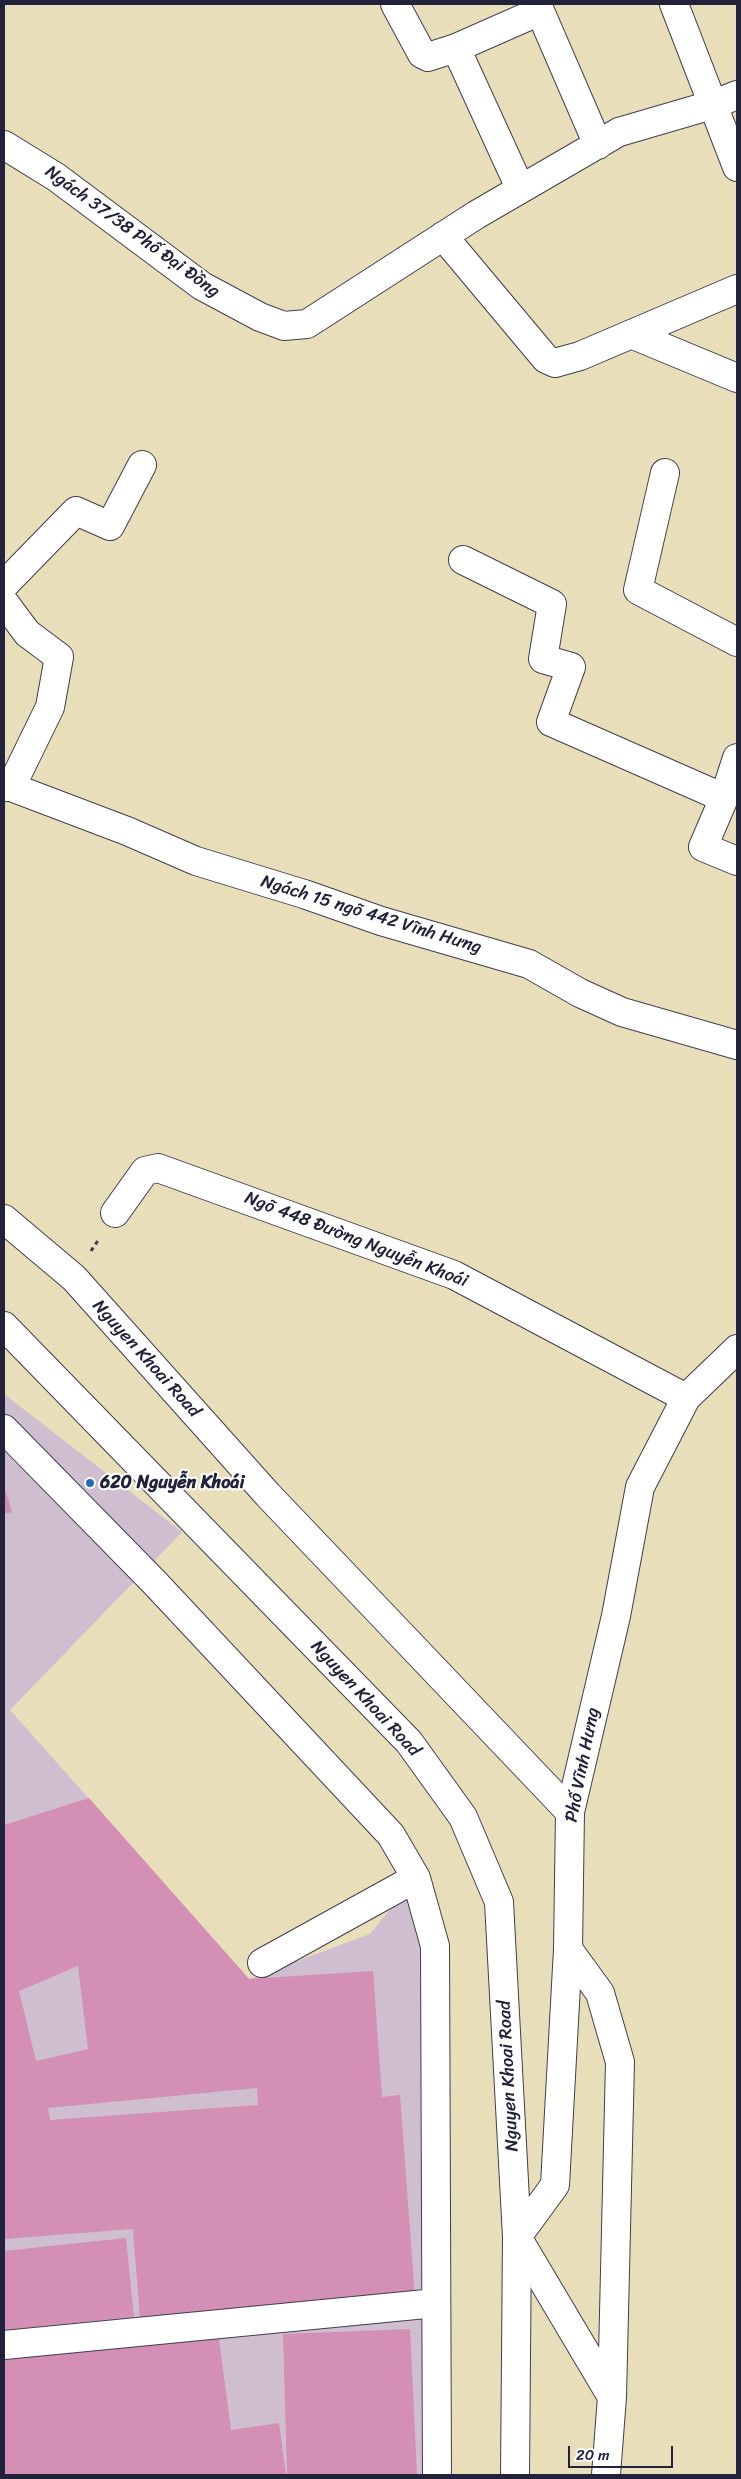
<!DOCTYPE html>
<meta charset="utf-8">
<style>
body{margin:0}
#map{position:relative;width:741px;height:2479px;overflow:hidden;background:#e8dfba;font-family:Sriracha,sans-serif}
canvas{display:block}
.frame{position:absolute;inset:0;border:5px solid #22223b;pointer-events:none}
.scale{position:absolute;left:568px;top:2446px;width:105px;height:22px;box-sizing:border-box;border:2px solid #22223b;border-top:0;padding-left:6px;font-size:15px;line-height:18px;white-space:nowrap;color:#22223b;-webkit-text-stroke:4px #fff;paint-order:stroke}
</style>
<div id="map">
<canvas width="741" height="2479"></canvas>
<div class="frame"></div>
<div class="scale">20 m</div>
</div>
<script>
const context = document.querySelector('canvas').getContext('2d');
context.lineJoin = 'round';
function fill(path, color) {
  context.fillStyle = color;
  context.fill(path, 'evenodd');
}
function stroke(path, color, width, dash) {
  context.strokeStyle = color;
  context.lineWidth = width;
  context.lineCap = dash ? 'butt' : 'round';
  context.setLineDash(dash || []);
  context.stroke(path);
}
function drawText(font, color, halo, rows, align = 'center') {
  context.font = font + ' Sriracha,sans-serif';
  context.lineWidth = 4;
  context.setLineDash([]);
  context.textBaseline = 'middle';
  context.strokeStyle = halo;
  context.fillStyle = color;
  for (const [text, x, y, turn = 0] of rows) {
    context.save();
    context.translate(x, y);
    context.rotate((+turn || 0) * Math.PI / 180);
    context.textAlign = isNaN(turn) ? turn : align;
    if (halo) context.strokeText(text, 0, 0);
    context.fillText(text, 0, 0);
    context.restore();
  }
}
fill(new Path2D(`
 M4,1394l178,138 -172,178 239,269 121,-45 46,-56 19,68 2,529h-433z`), '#cfbdd0');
fill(new Path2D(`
 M4,1486l8,26 -8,2z
 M89,1798l160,181 124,-8 9,126 18,-2 15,203 -275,21 -7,-90 -129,10v-414zM78,1966l10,83 -52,12 -17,-70zM257,2088l1,17 -208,15 -2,-12z
 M126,2238l8,79 -130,13v-79z
 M410,2329l7,146h-130l-4,-141z
 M218,2332l13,98 48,-7 7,52h-282v-115z`), '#d48fb4');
const minor = new Path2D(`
 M395,4l27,50 6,3 28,-9 64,140
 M537,4l61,141
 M674,4l63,163
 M456,48l84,-37
 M4,145l52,32 146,109 58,31 24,9 23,-2 169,-109 143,-83 96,-28 22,-9
 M443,236l103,123 9,4 25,-7 157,-67
 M631,334l106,44
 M665,473l-27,117 99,52
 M463,560l89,44 -9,55 28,8 -20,55 173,76
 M4,585l72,-74 34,15 32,-61
 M4,602l23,31 32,24 -9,50 -39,80
 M737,758l-13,40 -21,49 34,14
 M4,787h7l116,44 69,30 108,33 77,27 148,43 51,29 42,19 115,33
 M115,1213l30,-42 13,-3 296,107 232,123
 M4,1219l70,59 194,217 302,317
 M4,1429l151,154 236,252 25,43 19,68 2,529
 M568,1949l32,44 20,69 -8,335 -6,78
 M262,1963l154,-85
 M517,2237l95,160
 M4,2345l432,-42`);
const major = new Path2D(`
 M4,1326l405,416 54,75 36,85 18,335 -2,238
 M517,2237l38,-52 13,-236 2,-137 46,-196 24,-129 46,-89 51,-49`);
stroke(minor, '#403e4e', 30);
stroke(major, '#403e4e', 30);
stroke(new Path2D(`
 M91,1251l8,-12`), '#403e4e', 3, [4, 4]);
stroke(minor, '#fff', 28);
stroke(major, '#fff', 28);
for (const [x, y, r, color] of [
 [90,1483,5,"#1f6fb2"]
]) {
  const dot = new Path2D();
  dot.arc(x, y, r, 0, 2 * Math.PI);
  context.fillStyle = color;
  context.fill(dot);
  stroke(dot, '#fff', 2);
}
drawText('18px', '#22223b', '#fff', [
 ["Ngách 37/38 Phố Đại Đồng",132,232,36],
 ["Ngách 15 ngõ 442 Vĩnh Hưng",371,915,17],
 ["Ngõ 448 Đường Nguyễn Khoái",356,1240,21],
 ["Nguyen Khoai Road",146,1359,48],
 ["Nguyen Khoai Road",365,1699,47],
 ["Phố Vĩnh Hưng",583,1765,-79],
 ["Nguyen Khoai Road",509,2076,-93]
]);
drawText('bold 18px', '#22223b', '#fff', [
 ["620 Nguyễn Khoái",100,1483]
], 'left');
</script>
